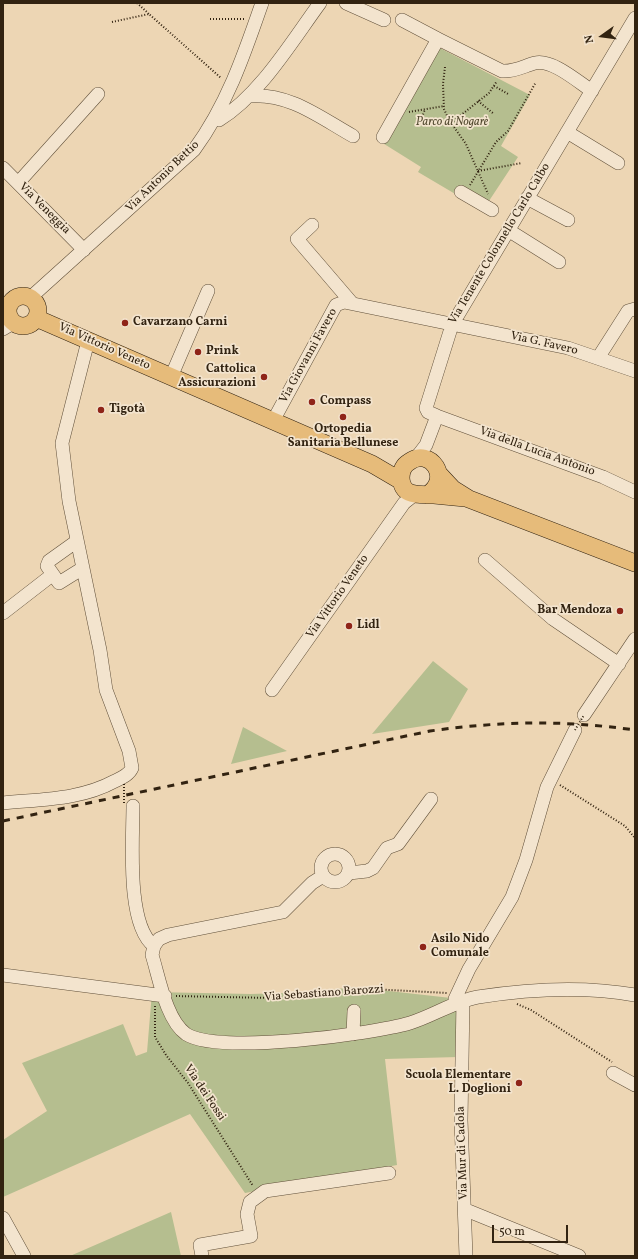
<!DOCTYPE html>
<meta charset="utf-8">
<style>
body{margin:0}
#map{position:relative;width:638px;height:1259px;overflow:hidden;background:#edd6b4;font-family:Vollkorn,serif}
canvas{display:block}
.frame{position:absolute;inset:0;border:4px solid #322311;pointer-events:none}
.north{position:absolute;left:582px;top:16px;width:40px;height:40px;-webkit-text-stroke:3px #f3e4ce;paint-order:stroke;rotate:256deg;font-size:11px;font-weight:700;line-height:16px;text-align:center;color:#322311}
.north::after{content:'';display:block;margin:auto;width:14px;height:18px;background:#322311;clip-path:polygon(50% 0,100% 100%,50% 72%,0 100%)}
.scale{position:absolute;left:492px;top:1225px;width:76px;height:18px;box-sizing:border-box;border:2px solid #322311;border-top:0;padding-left:5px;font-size:12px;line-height:14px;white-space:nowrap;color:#322311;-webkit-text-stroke:3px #f3e4ce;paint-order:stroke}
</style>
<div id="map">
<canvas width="638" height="1259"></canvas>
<div class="frame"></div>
<div class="north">N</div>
<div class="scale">50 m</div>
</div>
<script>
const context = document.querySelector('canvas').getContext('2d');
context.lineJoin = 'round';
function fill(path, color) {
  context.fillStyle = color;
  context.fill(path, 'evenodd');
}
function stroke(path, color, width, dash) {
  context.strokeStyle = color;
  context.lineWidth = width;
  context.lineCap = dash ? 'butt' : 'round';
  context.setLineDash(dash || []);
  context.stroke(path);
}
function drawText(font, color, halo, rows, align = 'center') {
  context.font = font + ' Vollkorn,serif';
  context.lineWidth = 3.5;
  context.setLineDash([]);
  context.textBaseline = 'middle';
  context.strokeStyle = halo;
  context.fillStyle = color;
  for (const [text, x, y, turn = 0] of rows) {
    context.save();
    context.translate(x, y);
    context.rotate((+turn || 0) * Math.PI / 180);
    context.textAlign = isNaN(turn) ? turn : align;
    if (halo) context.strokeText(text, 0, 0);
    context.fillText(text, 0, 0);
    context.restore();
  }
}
fill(new Path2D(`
 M434,45l96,50 -29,51 17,11 -35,53 1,1 -66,-39 3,-5 -40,-25z
 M433,661l35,28 -19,33 -77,12z
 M243,727l44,24 -56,13z
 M353,987l107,12 -2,58 -73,2 12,106 -152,28 -55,-79 -187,83v-57l44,-29 -25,-48 101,-39 13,32 11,-4 5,-60 99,2 62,-2z
 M171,1212l10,44h-111z`), '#b5be8f');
const minor = new Path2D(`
 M346,3l38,17
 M402,20l36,19
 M249,96c41,-3 70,21 104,40
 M215,119l4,1c41,-25 73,-79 101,-117
 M567,132l51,31
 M383,137l55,-98 64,32c12,1 22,-5 33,-8 17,-4 42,18 57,28
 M3,168l81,82
 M18,183l80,-89
 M461,192l31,18
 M527,198l41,22
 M312,225l-15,14 54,63
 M508,230l51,32
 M30,298l164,-148c33,-45 50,-95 68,-147
 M3,329l10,-6
 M598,358l30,-47 7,-2
 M171,377l37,-86
 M437,416l166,61 32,15
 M273,421l63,-116 8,-3 224,46 67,23
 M416,458l10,-13 11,-29 -9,-4 -2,-4 26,-83 183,-307
 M77,541l-28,20 -2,5 12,17 24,-15
 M485,560l68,59 66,45
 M3,613l49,-38
 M272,690l132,-187 10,-8
 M584,715l51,-76
 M3,803c39,-4 77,-3 112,-22 6,-3 14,-6 17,-13l-3,-17 -23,-61 -6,-40 -31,-149 -7,-58 26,-102
 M133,806c0,34 -7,119 21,140
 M321 868a14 14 0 1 1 28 0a14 14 0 1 1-28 0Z
 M349,873l18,-2 6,-3 14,-20 11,-4 33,-45
 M323,876l-11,7 -29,29 -115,23 -9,4 -5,7 -2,9c7,22 14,65 34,79 32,21 186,0 224,-11 23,-7 45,-22 68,-26 51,-8 106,-11 157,-2
 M3,975l162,21
 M463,1001l-2,119 5,136
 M457,1004l-2,-5 14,-30 43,-72 14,-37 21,-73 28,-57
 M353,1034l1,-23
 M613,1073l22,12
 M466,1210l113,46
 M3,1218l21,38
 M202,1256l-2,-11 51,-9 -4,-22 3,-12 15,-11 124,-18`);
const major = new Path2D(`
 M8 311a15 15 0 1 1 30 0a15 15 0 1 1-30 0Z
 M36,318l336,146 29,17
 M439,474l14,15 16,10 166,64
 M427,495c26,-16 3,-49 -18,-33 -5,3 -8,9 -8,16 1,20 19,16 33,17 10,1 20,2 31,3`);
stroke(minor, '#61503a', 14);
stroke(major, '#322311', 18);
stroke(new Path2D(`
 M137,3l12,11
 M210,19h36
 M112,22l37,-8 72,64
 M445,67l-2,17 1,25 5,11 17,24 22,50
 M494,86l14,8
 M478,101l16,13
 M409,112l35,-6
 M420,123l5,-14
 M451,123l38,-30 8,-12
 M478,171l44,-8
 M470,185l26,-43 12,-11 28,-49
 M560,785l65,41 10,12
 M176,996l94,2 101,-9 76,4
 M517,1004l14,6 81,52
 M155,1006v31l11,18 22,28 65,103`), '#322311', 2, [1, 2]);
stroke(minor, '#f3e4ce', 13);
stroke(major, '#e6bb7a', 17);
stroke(new Path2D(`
 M3,821l427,-90c72,-10 133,-11 205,-1`), '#322311', 3, [7, 7]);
stroke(new Path2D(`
 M575,730l9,-15
 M124,784v21`), '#322311', 2, [1, 2]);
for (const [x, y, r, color] of [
 [125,323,4,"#8f2418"],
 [198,352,4,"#8f2418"],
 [264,377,4,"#8f2418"],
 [312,402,4,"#8f2418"],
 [101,410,4,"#8f2418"],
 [343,417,4,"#8f2418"],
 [620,611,4,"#8f2418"],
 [349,626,4,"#8f2418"],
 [423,947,4,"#8f2418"],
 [519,1083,4,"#8f2418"]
]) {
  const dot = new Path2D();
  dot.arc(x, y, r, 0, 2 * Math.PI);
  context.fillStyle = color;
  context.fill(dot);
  stroke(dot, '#f3e4ce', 1.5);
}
drawText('italic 12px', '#534a30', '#f3e4ce', [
 ["Parco di Nogarè",452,123]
]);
drawText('12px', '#322311', '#f3e4ce', [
 ["Via Antonio Bettio",163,177,-44],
 ["Via Veneggia",44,209,45],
 ["Via Tenente Colonnello Carlo Calbo",500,244,-59],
 ["Via G. Favero",544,344,13],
 ["Via Vittorio Veneto",104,347,24],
 ["Via Giovanni Favero",309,356,-61],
 ["Via della Lucia Antonio",537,452,20],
 ["Via Vittorio Veneto",338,597,-55],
 ["Via Sebastiano Barozzi",324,994,-4],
 ["Via dei Fossi",204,1093,56],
 ["Via Mur di Cadola",463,1153,-92]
]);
drawText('bold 12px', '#322311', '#f3e4ce', [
 ["Cavarzano Carni",133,323],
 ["Prink",206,352],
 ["Cattolica",256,370,"right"],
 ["Assicurazioni",256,384,"right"],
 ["Compass",320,402],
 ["Tigotà",109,410],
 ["Ortopedia",343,430,"center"],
 ["Sanitaria Bellunese",343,444,"center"],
 ["Bar Mendoza",612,611,"right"],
 ["Lidl",357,626],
 ["Asilo Nido",431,940],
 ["Comunale",431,954],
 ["Scuola Elementare",511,1076,"right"],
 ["L. Doglioni",511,1090,"right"]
], 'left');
</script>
